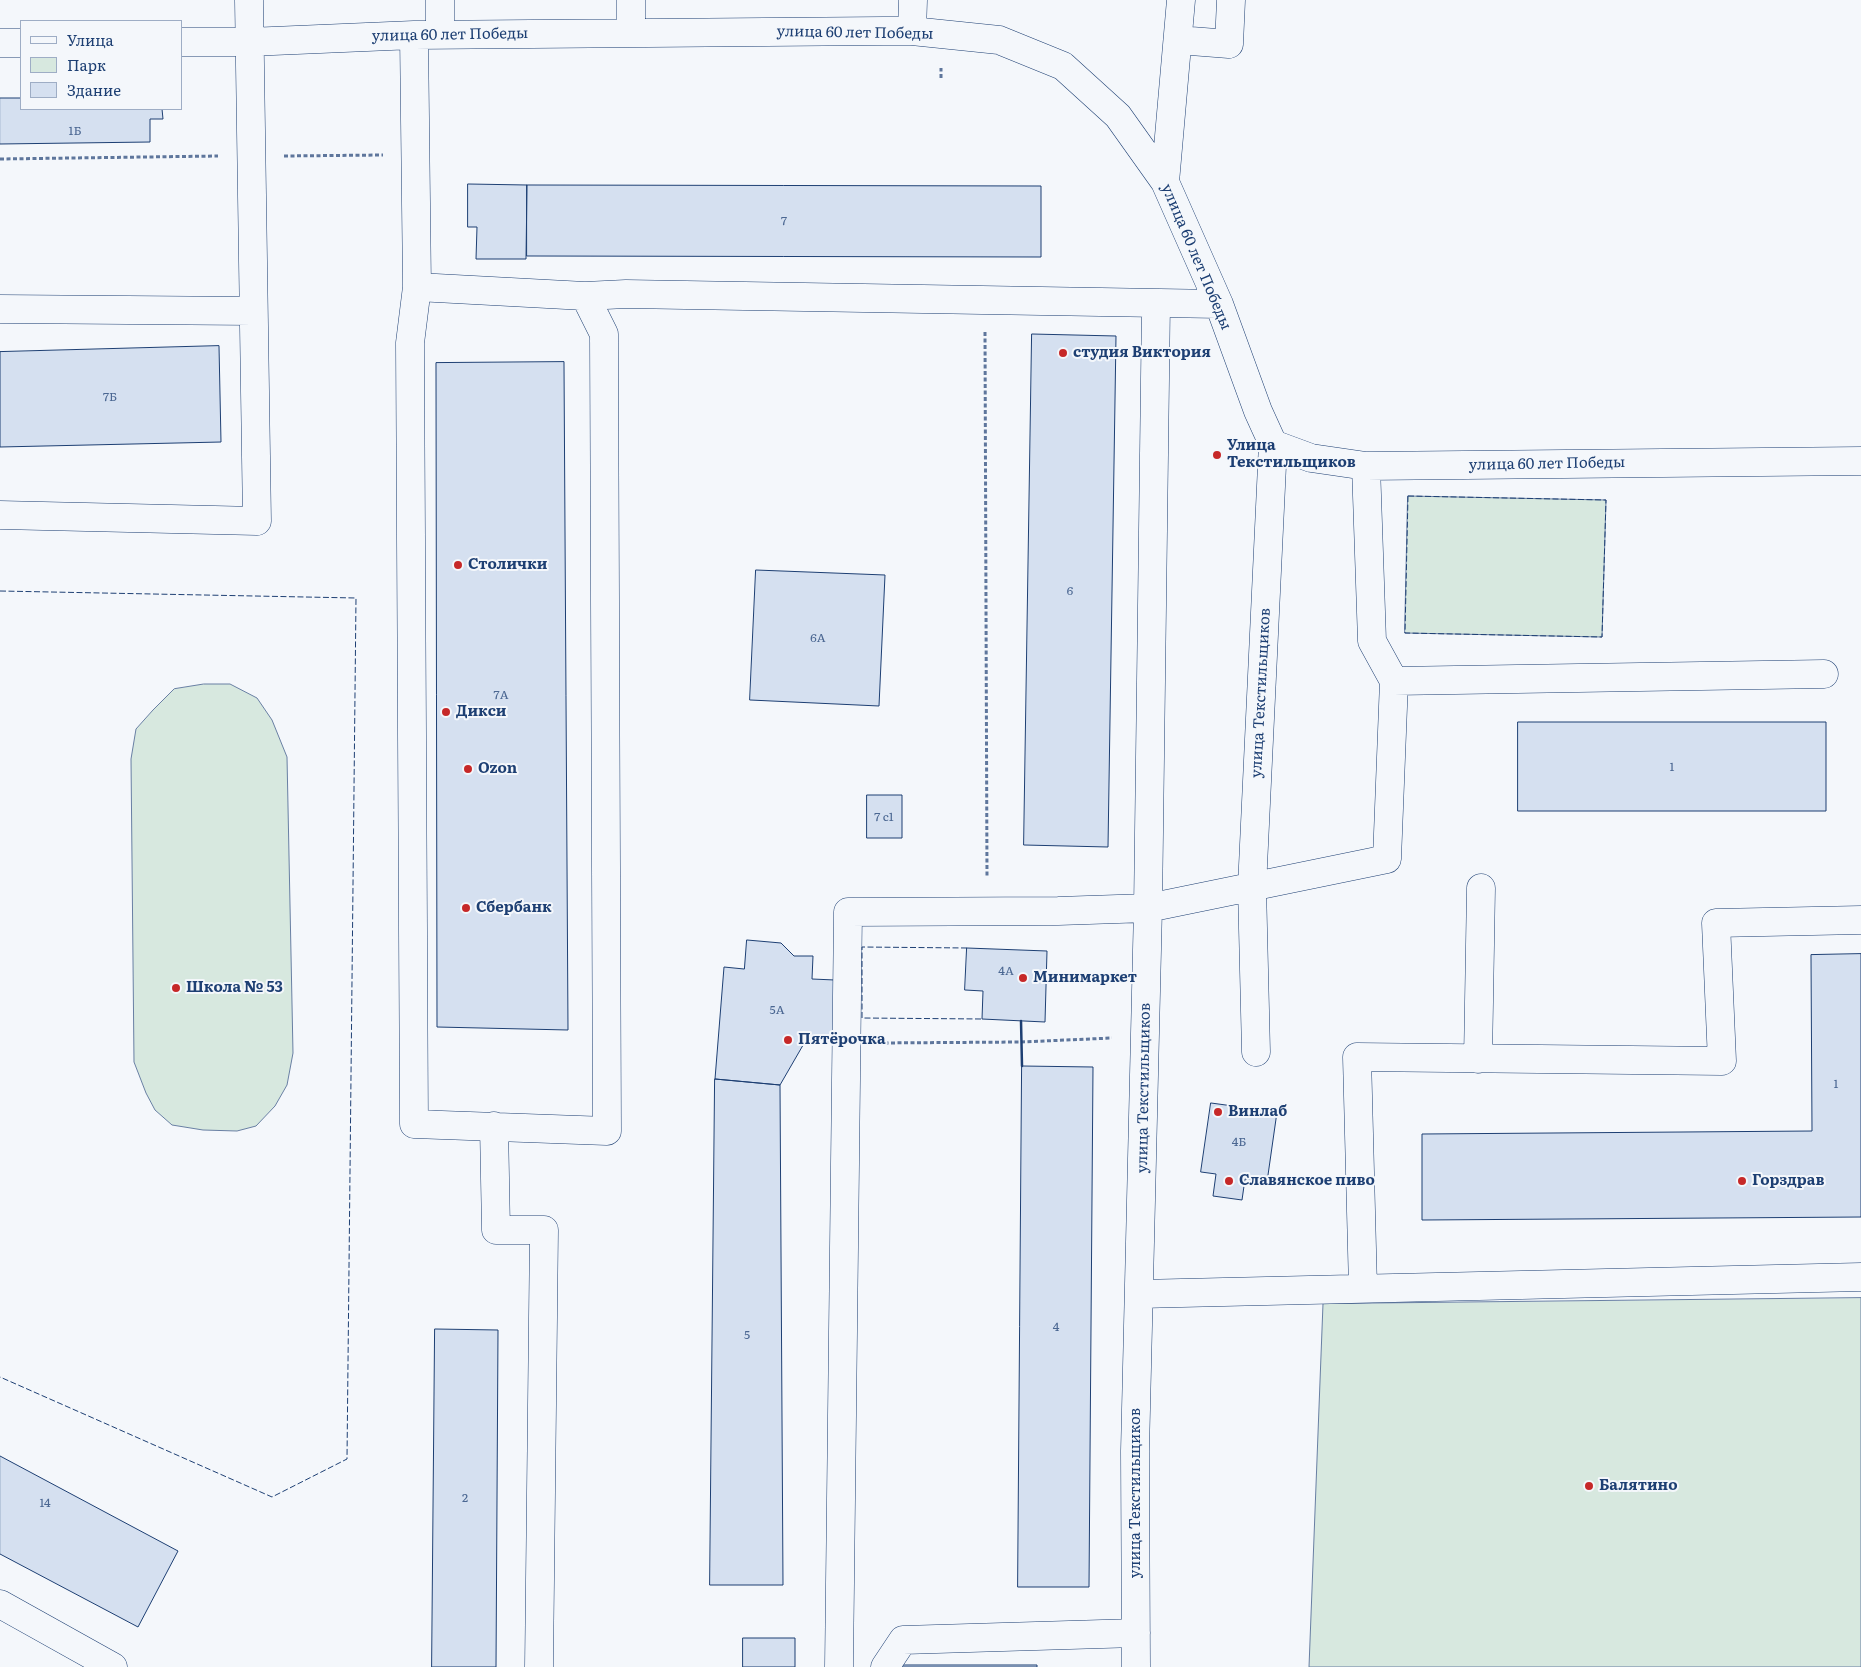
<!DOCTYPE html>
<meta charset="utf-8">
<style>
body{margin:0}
#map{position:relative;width:1861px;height:1667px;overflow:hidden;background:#f4f7fb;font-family:Literata,serif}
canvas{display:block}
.legend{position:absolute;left:20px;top:20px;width:162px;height:90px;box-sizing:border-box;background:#f4f7fb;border:1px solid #9eadc5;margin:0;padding:6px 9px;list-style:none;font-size:15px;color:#1d3f73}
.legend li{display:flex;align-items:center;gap:10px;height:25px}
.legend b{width:25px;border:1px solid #9eadc5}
</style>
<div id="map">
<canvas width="1861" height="1667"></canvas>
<ul class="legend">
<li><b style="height:6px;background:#f4f7fb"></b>Улица</li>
<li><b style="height:14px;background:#d7e8df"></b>Парк</li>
<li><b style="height:14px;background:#d5e0f0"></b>Здание</li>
</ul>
</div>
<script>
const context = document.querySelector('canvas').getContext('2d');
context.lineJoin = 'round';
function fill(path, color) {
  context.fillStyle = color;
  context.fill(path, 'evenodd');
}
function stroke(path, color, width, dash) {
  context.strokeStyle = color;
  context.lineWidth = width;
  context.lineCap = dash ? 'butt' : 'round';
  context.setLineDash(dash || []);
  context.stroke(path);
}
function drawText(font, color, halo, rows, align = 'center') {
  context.font = font + ' Literata,serif';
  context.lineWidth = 4;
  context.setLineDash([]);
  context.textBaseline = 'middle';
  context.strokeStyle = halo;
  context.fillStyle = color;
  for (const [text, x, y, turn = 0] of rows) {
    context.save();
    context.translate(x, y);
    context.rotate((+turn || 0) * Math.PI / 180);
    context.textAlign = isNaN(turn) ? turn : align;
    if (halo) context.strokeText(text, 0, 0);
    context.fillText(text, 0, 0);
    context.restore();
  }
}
const green = new Path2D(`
 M1408,496l198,4 -4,137 -197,-4z
 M204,684h26l27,14 15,22 15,37 6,296 -6,32 -12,21 -19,20 -19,5 -34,-1 -31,-5 -17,-15 -9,-17 -12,-31 -3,-303 5,-30 17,-19 21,-21z
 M1861,1298v369h-552l14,-363z`);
fill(green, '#d7e8df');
stroke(green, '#687fa3', 1);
const building = new Path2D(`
 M0,98h21v11h141l1,10h-13v23l-150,2z
 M468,184l59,1 -1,74h-50l1,-32h-9z
 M527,185l514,1v71l-514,-1z
 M1032,334l84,2 -8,511 -84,-2z
 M219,346l2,96 -221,5v-95z
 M564,362l4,668 -131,-3 -1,-664z
 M756,570l129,5 -6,131 -129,-6z
 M1518,722h308v89h-308z
 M867,795h35v43h-35z
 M747,940l34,3 13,13h19l-1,23 23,1 -2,61 -27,-1 -26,45 -65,-6 9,-112 20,2z
 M967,948l80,3 -2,71 -63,-3 1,-28 -18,-1z
 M1861,954v263l-439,3v-86l390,-3 -1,-176z
 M1022,1066l71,1 -4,520h-71z
 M715,1079l65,6 3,500h-73z
 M1211,1103l66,9 -10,70 -22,-3 -3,21 -29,-4 3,-22 -15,-2z
 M435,1329l63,1 -2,337h-64z
 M0,1456l178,95 -40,76 -138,-73z
 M743,1638h52v29h-52z
 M901,1665h136v2h-136z`);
fill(building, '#d5e0f0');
stroke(building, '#1d3f73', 1);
const minor = new Path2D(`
 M440,0v34
 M912,31l1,-31
 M631,32v-32
 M414,35l3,252 168,9 19,38 3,797 -193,-7 -4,-781 7,-56
 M1178,40l51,4 2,-44
 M181,42h68l165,-7 469,-4h29l87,9 64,26 55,50 47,66 54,122 39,107 15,33 38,14 55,8 495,-5
 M0,43h21
 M1165,182l16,-182
 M585,296l41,-2 593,10
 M0,309l253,2
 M0,515l257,6 -8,-521
 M1394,681l430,-7
 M1256,1052l-4,-165 21,-443
 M1478,1059l3,-171
 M494,1126l2,104h48l-5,437
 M1363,1288l-6,-231 365,4 -6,-138 145,-3
 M1139,1294l722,-17
 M0,1604l113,63
 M839,1667l9,-755 210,-1 90,-3 8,-605
 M885,1667l18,-27 233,-7
 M1136,1667l-1,-216 13,-543 239,-49 7,-178 -22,-40 -6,-175`);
stroke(minor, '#1d3f73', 29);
stroke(new Path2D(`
 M941,78v-10
 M284,156l99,-1
 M0,159l218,-3
 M985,332l2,546
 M878,1043l143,-1 91,-4`), '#5e769c', 3, [4, 2.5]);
stroke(minor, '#f4f7fb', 28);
stroke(new Path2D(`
 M1408,496l198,4 -4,137 -197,-4z
 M0,591l356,7 -9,861 -75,38 -272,-120
 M967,948l-105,-1v71l120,1`), '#1d3f73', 1, [6, 2.5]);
stroke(new Path2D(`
 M1021,1021l1,45`), '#1d3f73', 2.5);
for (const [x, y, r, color] of [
 [1063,353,5,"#c62828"],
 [1217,455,5,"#c62828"],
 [458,565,5,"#c62828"],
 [446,712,5,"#c62828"],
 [468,769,5,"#c62828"],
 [466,908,5,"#c62828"],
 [1023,978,5,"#c62828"],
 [176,988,5,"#c62828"],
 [788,1040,5,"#c62828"],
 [1218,1112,5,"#c62828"],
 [1229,1181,5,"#c62828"],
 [1742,1181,5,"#c62828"],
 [1589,1486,5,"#c62828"]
]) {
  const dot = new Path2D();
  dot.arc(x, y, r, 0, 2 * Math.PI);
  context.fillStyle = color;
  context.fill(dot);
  stroke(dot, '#f4f7fb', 2);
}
drawText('12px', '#4b6792', null, [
 ["1Б",75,131],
 ["7",784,221],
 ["7Б",110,397],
 ["6",1070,591],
 ["6А",818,638],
 ["7А",501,695],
 ["1",1672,767],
 ["7 с1",884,817],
 ["4А",1006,971],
 ["5А",777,1010],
 ["1",1836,1084],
 ["4Б",1239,1142],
 ["4",1056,1327],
 ["5",747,1335],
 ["2",465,1498],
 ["14",45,1503]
]);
drawText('15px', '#1d3f73', '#f4f7fb', [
 ["улица 60 лет Победы",855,33,1],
 ["улица 60 лет Победы",450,35,-1],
 ["улица 60 лет Победы",1196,257,67],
 ["улица 60 лет Победы",1547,464,-1],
 ["улица Текстильщиков",1261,693,-87],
 ["улица Текстильщиков",1144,1088,-89],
 ["улица Текстильщиков",1136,1493,-90]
]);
drawText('bold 15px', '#1d3f73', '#f4f7fb', [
 ["студия Виктория",1073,353],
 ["Улица",1227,446],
 ["Текстильщиков",1227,463],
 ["Столички",468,565],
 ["Дикси",456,712],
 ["Ozon",478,769],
 ["Сбербанк",476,908],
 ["Минимаркет",1033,978],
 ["Школа № 53",186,988],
 ["Пятёрочка",798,1040],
 ["Винлаб",1228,1112],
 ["Славянское пиво",1239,1181],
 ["Горздрав",1752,1181],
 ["Балятино",1599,1486]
], 'left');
</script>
